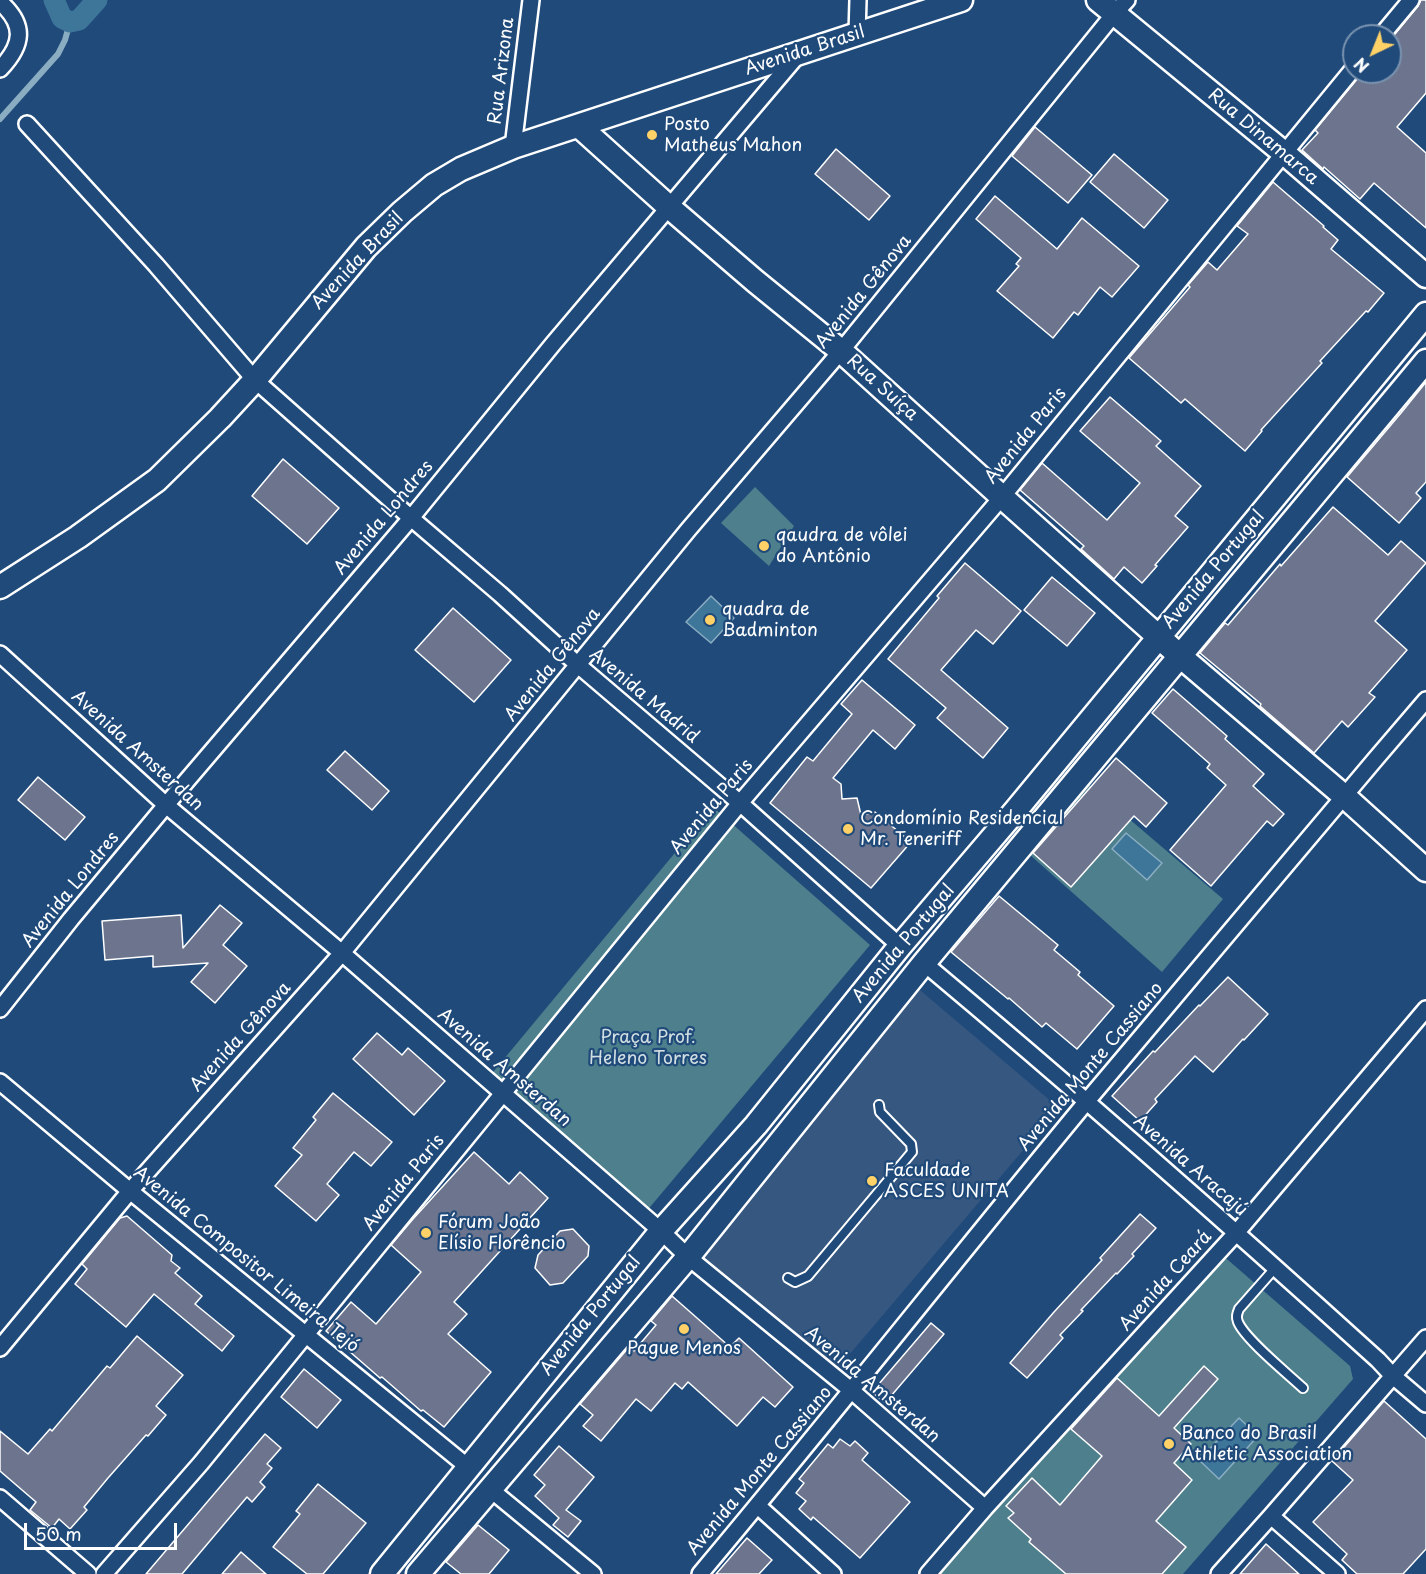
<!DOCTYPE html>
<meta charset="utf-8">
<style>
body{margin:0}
#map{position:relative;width:1426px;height:1574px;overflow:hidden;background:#1f4a7a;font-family:"Playpen Sans",sans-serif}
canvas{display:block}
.north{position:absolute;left:1342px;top:24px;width:60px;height:60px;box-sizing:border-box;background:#1f4a7a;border:2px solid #7992af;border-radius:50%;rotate:223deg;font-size:16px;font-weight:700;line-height:24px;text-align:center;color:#fff}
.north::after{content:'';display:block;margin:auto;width:21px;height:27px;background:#ffd166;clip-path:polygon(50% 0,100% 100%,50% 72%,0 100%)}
.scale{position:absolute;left:24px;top:1523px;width:153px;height:27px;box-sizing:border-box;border:3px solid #fff;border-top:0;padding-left:8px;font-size:18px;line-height:21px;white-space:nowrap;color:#fff;-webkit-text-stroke:4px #1f4a7a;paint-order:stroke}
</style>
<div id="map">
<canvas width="1426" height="1574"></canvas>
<div class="north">N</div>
<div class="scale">50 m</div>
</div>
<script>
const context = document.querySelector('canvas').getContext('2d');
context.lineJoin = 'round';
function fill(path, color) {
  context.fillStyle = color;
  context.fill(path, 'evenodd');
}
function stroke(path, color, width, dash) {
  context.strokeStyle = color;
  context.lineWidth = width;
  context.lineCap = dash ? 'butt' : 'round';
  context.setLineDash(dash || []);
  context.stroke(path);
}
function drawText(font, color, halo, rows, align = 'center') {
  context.font = font + ' "Playpen Sans",sans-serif';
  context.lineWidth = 4.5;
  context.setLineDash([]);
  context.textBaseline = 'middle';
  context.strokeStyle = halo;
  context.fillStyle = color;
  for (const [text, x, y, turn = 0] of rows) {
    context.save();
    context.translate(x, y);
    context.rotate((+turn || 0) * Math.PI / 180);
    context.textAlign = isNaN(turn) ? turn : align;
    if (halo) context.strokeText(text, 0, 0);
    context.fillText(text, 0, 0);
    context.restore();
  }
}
fill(new Path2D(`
 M914,985l145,123 -227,267 -147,-122z`), '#365780');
fill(new Path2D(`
 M755,487l39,39 -25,40 -48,-43z
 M1080,777l143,122 -61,73 -141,-125z
 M713,807l157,138 -230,274 -156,-136z
 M1220,1253l130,113 3,13 -170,195h-255z`), '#4d808c');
const water = new Path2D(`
 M711,596l23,22 -23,25 -25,-21z
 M1126,833l36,30 -15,17 -35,-31z
 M1239,1418l19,18 -39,43 -20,-19z`);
fill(water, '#3e769a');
stroke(water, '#8badc2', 1.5);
stroke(new Path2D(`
 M0,119l58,-65 7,-14 5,-18`), '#8badc2', 6);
stroke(new Path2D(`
 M54,0l8,18 8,4 9,-2 18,-20`), '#3e769a', 21);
const building = new Path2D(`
 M1421,0h5v93l-29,34 29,26v75l-52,-45 -14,16 -36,-32 -1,2 -21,-19 16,-17 -3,-3 48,-58h27v-32l28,-34z
 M1035,127l57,48 -24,28 -56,-47z
 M836,149l54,47 -21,24 -54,-46z
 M1114,154l54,46 -24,28 -54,-46z
 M1273,182l51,44 -1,1 15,13 -7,9 53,44 -16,19 -2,-1 -46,50 2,2 -61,67 1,1 -17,20 -60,-52 -4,4 -52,-45 61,-71 -2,-2 20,-23 9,8 31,-36 -11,-8z
 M995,196l62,53 25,-31 57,48 -27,31 -12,-10 -22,28 -4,-3 -21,26 -56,-47 22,-25 -3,-2 5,-6 -45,-39z
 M1426,382v100l-10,11 5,5 -22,25 -52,-46 54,-64z
 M1110,397l51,44 -5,5 45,40 -26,30 13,11 -33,38 2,1 -15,17 -18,-16 -10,12 -33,-30 3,-3 -64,-56 22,-27 65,57 33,-37 -60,-52z
 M283,459l56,49 -32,36 -55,-48z
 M1333,507l55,48 13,-14 25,22 -51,58 32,29 -38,43 6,4 -27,30 -6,-6 -28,32 -54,-47 1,-2 -61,-51 25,-30 3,2 52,-61 1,2z
 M965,563l56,48 -28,33 -17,-14 -35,40 67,58 -25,30 -46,-40 9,-10 -58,-49 51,-61 -2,-2z
 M1052,577l43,36 -28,33 -43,-36z
 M453,608l58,52 -37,42 -59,-52z
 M862,680l53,45 -20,24 -22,-19 -40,48 8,6 1,15 15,-1 4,17 14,-3 36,30 -40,46 -101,-85 37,-46 6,4 39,-47 -11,-10z
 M1173,689l54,47 -2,3 39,35 -11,12 31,28 -11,12 -6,-5 -56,65 -41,-36 56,-65 -19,-17 3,-4 -58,-51z
 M345,751l44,40 -17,19 -45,-40z
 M1116,758l51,45 -21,24 -12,-11 -63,71 -38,-34z
 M38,777l47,40 -20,23 -47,-40z
 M999,896l59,49 -4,5 26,22 -2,3 36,31 -37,43 -31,-26 -4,4 -33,-29 -1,1 -57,-47z
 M220,905l22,18 -19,22 24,21 -32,37 -24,-21 17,-19 -55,4v-11l-48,4 -3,-39 79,-6 2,33z
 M1228,977l40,37 -24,26 -1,-1 -30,33 -18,-16 -40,43 2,3 -17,19 -28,-25 41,-45 2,1 44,-47 1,1z
 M377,1033l25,22 6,-7 37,33 -31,34 -61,-56z
 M333,1093l59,49 -21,24 -17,-14 -27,32 12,11 -23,26 -41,-35 27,-31 -9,-7 23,-28 -3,-3z
 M474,1152l35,32 11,-12 28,26 -94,104 13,12 -19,20 43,38 -47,55 -21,-17 -2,1 -39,-34 -2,1 -54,-47 25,-29 25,22 45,-52 -30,-27 22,-26z
 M1140,1214l16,14 -24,26 2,2 -17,18 -1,-1 -35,37 2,1 -23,24 3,3 -36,40 -17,-15 44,-51 48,-52 -2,-2z
 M127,1216l45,39 -1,6 9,7 -5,5 27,23 -7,8 39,32 -12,15 -68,-57 -28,33 -51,-43 12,-15 -5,-5 38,-46z
 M573,1229l16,17 -1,10 -25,27 -13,2 -15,-17 3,-13 22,-24z
 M672,1296l58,51 9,-9 54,49 -18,20 -12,-10 -26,29 -49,-44 -6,7 -7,-6 -24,28 -15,-12 -35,42 -18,-15 10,-11 -13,-11 49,-57 5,4 22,-26 -5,-4z
 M931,1323l13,11 -59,69 -13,-11z
 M137,1336l46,39 -27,31 10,9 -18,21 -2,-1 -38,43 -24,29 3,3 -17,19 -11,-10 -7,9 -22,-18 6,-8 -36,-31v-40l28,23 22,-25 2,2 55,-65 3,2z
 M1204,1366l14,13 -44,49 17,16 -17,19 18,17 -36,41 30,26 -24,27h-96l-37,-32 2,-3 -23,-21 6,-5 -8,-7 26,-28 28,27 42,-49 -31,-27 46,-51 42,38z
 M304,1369l37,31 -24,28 -36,-31z
 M1384,1401l42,38v110l-23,25h-46l-15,-14 5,-6 -34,-32 40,-42 -21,-19z
 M265,1434l16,14 -14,16 5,4 -12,14 5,5 -13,15 -5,-5 -65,77h-36z
 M840,1439l10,7 5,-5 13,12 -6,7 48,42 -50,56 -47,-41 -2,3 -12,-11 7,-8 -10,-8 8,-10 -5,-4 29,-35 5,4z
 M559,1446l35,31 -28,33 15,11 -13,16 -15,-12 6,-7 -24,-22 10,-11 -11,-10z
 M318,1484l48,39 -43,51h-16l-34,-27 27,-33 -4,-3z
 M478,1525l31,25 -20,24h-28l-15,-12z
 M747,1538l25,22 -13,14h-43z
 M1266,1544l33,30h-59z
 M241,1552l25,22h-44z`);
fill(building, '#6d758e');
stroke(building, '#fff', 1.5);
const lane = new Path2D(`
 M1276,1267l-37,42c-2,5 -3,8 -1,13 7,17 50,52 65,66
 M788,1278l7,4 13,-6 104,-124 -1,-8 -31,-32 -1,-7`);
const street = new Path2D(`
 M0,2c26,23 23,43 0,67
 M857,34l1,-34
 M1381,36l30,-36
 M27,124l129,141 99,115 156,138 89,76 78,71 162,138 160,143
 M513,147l18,-147
 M0,654l166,151 176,148 319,278 27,26 164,134 133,117
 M924,963c154,129 305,262 454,397l15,16 33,28
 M0,1009l71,-90 95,-114 245,-287 142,-174 244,-288
 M0,1082l130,109 338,276
 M0,1348l130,-157 212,-238 346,-423 153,-179 273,-337 13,-14
 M490,1489l103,85
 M0,1498l88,76
 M758,1506l75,68
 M1271,1516l66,58
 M104,1574l97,-111 539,-660 262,-306 352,-429
 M700,1574c131,-156 257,-316 387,-473 112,-134 225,-268 339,-401
 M928,1574l57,-66 252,-276 189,-223
 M1219,1574l52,-58 155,-178`);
const secondary = new Path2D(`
 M1098,0l186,153 142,123
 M579,126l90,81 86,74 86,70 161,146 178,159 164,140 82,74
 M0,587l78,-50 79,-57 63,-62 35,-38 111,-133 36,-35 32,-27 27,-16 52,-22 448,-147
 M382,1574l279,-343 95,-106 144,-179 116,-136 410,-496
 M418,1574l270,-317 236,-294 502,-602`);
stroke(lane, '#fff', 12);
stroke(street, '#fff', 20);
stroke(secondary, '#fff', 27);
stroke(lane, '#1f4a7a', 8);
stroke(street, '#1f4a7a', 15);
stroke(secondary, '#1f4a7a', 22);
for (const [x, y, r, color] of [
 [652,135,6,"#ffd166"],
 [764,546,6,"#ffd166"],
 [710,620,6,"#ffd166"],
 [848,829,6,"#ffd166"],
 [872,1181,6,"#ffd166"],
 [426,1233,6,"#ffd166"],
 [684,1329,6,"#ffd166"],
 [1169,1444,6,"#ffd166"]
]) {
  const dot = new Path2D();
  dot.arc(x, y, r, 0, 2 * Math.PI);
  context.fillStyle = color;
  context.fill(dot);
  stroke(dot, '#1f4a7a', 2);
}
drawText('18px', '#fff', '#1f4a7a', [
 ["Avenida Brasil",805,51,-18],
 ["Rua Arizona",502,71,-83],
 ["Rua Dinamarca",1263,137,40],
 ["Avenida Brasil",358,261,-47],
 ["Avenida Gênova",864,292,-51],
 ["Rua Suíça",882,388,42],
 ["Avenida Paris",1026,436,-51],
 ["Avenida Londres",384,518,-50],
 ["Avenida Portugal",1214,570,-50],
 ["Avenida Gênova",553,665,-51],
 ["Avenida Madrid",644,696,40],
 ["Avenida Amsterdan",137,751,42],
 ["Avenida Paris",712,807,-50],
 ["Avenida Londres",71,890,-51],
 ["Avenida Portugal",904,944,-50],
 ["Avenida Gênova",241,1037,-48],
 ["Avenida Monte Cassiano",1091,1067,-50],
 ["Avenida Amsterdan",504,1068,41],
 ["Avenida Aracajú",1190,1166,41],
 ["Avenida Paris",404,1183,-51],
 ["Avenida Compositor Limeira Tejó",246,1260,39],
 ["Avenida Ceará",1166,1281,-48],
 ["Avenida Portugal",591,1316,-51],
 ["Avenida Amsterdan",872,1385,40],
 ["Avenida Monte Cassiano",760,1471,-50]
]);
drawText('18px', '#fff', '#1f4a7a', [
 ["Posto",664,125],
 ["Matheus Mahon",664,146],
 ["qaudra de vôlei",776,536],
 ["do Antônio",776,557],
 ["quadra de",722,610],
 ["Badminton",722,631],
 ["Condomínio Residencial",860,819],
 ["Mr. Teneriff",860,840],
 ["Faculdade",884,1171],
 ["ASCES UNITA",884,1192],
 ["Fórum João",438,1223],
 ["Elísio Florêncio",438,1244],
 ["Pague Menos",684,1349,"center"],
 ["Banco do Brasil",1181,1434],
 ["Athletic Association",1181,1455]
], 'left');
drawText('18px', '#d2dfe2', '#1f4a7a', [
 ["Praça Prof.",648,1038],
 ["Heleno Torres",648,1059]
]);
</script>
